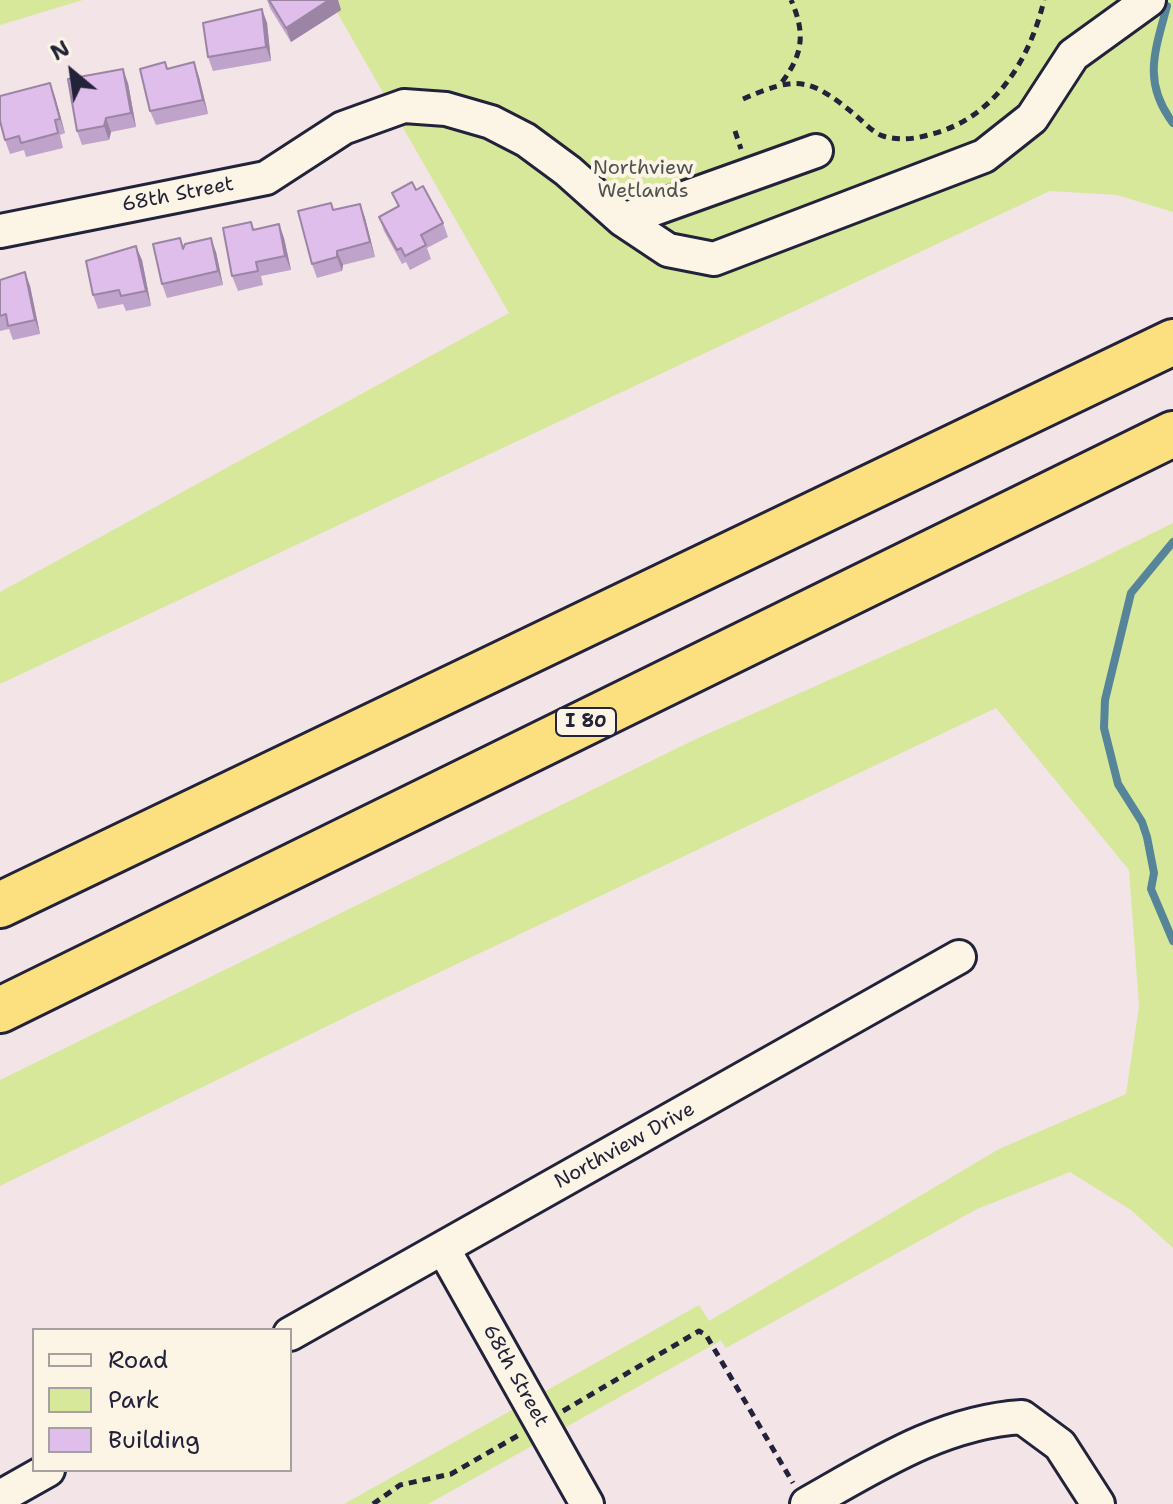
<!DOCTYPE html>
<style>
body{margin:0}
#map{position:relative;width:1173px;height:1504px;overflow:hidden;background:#f3e4e7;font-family:"Shantell Sans",sans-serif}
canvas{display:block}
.legend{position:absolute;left:32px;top:1328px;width:260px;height:144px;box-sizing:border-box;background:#fcf5e5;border:2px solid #a5a1a1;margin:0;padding:10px 14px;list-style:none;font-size:24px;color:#22223b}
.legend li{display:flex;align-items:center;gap:16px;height:40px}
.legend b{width:40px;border:2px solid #a5a1a1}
.north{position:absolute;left:32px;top:32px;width:80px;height:80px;-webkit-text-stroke:6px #fcf5e5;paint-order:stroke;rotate:331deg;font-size:22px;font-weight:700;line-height:32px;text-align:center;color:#22223b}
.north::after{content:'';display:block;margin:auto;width:28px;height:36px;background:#22223b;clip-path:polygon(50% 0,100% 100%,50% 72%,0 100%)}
</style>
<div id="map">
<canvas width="1173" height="1504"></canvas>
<ul class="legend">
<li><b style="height:10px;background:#fcf5e5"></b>Road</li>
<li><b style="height:22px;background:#d7e89b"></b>Park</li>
<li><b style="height:22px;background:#dfbeeb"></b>Building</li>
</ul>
<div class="north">N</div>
</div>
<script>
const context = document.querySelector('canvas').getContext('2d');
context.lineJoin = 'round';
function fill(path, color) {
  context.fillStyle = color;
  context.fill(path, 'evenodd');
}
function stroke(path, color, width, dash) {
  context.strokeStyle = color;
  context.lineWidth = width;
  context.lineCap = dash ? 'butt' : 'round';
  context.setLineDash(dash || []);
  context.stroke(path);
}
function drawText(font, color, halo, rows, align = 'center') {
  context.font = font + ' "Shantell Sans",sans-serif';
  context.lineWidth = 8;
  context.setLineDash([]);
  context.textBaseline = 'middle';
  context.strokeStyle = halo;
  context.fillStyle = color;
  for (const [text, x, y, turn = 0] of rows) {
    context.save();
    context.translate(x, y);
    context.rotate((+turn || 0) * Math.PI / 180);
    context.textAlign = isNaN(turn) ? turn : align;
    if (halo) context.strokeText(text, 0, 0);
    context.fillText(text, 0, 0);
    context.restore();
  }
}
fill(new Path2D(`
 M0,0h83l-83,25z
 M330,0h843v212l-56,-17 -67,-4 -1050,493v-92l509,-279z
 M1173,523v725l-42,-38 -61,-38 -93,37 -251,139 -7,-10 1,3 -292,163h-84l355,-199 10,16 290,-172 127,-55 13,-88 -10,-136 -133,-162 -638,303 -358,175v-106l696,-341 388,-172z`), '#d7e89b');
stroke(new Path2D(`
 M1167,6c-12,45 -25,76 6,117
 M1173,542l-42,51 -26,107 -1,28 14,56 24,38 5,15 7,36 -3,16 22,52`), '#568599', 8);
const minor = new Path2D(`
 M623,220l45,30 46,9 270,-103 48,-38 41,-63 76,-55
 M0,231l266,-53 77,-50 61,-22 42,3 45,13 35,18 42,31 55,49 193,-69
 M443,1248l144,256
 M290,1334l669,-377
 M0,1497l48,-27
 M807,1504c69,-39 135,-82 215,-87l38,28 38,59`);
const highway = new Path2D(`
 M0,905l1173,-563
 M0,1010l1173,-576`);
stroke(minor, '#22223b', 38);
stroke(highway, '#22223b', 50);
stroke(new Path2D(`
 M782,82c22,-29 23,-50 9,-82
 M743,99c53,-23 66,-22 111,15 9,7 19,19 29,22 17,5 32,3 49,-2 62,-16 98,-74 112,-134
 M735,131l6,18
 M563,1411l136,-80 7,4 87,148
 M373,1504l27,-19 51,-11 68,-39`), '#22223b', 5, [8, 6]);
stroke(minor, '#fcf5e5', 32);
stroke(highway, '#fce080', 44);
fill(new Path2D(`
 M267,0h71l3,10 -50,32 -21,-34z
 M262,9l5,14 4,38 -58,10 -5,-14z
 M194,62l5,15 9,37 -52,11 -6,-14 18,-42z
 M50,83l5,14 10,36 -5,2 3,13 -37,9 -2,-7 -14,4 -5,-14z
 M128,83l8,44 -25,5 -2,8 -27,5 -5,-14z
 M416,190l27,33 5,14 -21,11 4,11 -21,11 -4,-8 -4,2 -18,-33 -5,-14 19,-10 -6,-14z
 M360,204l5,14 10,39 -32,8 -1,6 -25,7 -5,-14 22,-54z
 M251,222l3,7 25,-5 5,14 7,32 -30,6 2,9 -25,6 -6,-15z
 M180,238l4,9 32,5 7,33 -56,13 -5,-14z
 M142,260l9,46 -25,5 -3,-7 -25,5 -5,-14z
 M25,272l5,14 10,48 -27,6 -4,-11 -9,2v-51z`), '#c0a3ca');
fill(new Path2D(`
 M329,0h9l3,10 -50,32 -5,-14z
 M262,9l5,14 4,38 -5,-14z
 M194,62l5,15 9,37 -5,-14z
 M123,69l5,14 8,44 -5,-14z
 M50,83l5,14 10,36 -5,-14z
 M106,118l5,14 -2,8 -5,-14z
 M360,204l5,14 10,39 -5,-15z
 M279,224l5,14 7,32 -6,-14z
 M211,238l5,14 7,33 -5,-14z
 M136,246l6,14 9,46 -5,-15z
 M337,251l6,14 -1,6 -5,-14z
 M25,272l5,14 10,48 -5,-14z`), '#9c85a4');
const building = new Path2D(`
 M269,0h60l-43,28z
 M262,9l4,38 -58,10 -5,-34z
 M165,62l2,7 27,-7 9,38 -53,11 -10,-42z
 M123,69l8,44 -25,5 -2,8 -27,5 -9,-52z
 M50,83l10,36 -5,1 3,13 -37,10 -2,-7 -14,4 -5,-19v-25z
 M412,182l4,8 7,-4 20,37 -22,12 5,10 -21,11 -4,-8 -4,2 -18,-33 20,-11 -7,-13z
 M331,203l2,7 27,-6 10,38 -33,9v6l-25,7 -14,-53z
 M251,222l2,8 26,-6 6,32 -29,6 2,9 -26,5 -9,-48z
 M180,238l3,11 2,-5 26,-6 7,33 -56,13 -9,-40z
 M136,246l10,45 -25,5 -2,-6 -26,5 -7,-34z
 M25,272l10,48 -27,6 -2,-12 -6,2v-36z`);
fill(building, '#dfbeeb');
stroke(building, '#9c85a4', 2);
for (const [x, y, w] of [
 [586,722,60]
]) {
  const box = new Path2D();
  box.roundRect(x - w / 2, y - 14, w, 28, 6);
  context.fillStyle = '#fcf5e5';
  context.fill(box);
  stroke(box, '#22223b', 2);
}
drawText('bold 18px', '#22223b', null, [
 ["I 80",586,722]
]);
drawText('20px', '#4f5453', '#fcf5e5', [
 ["Northview",643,169],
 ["Wetlands",643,192]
]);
drawText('20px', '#22223b', '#fcf5e5', [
 ["68th Street",178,195,-11],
 ["Northview Drive",625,1146,-29],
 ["68th Street",515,1376,61]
]);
</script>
